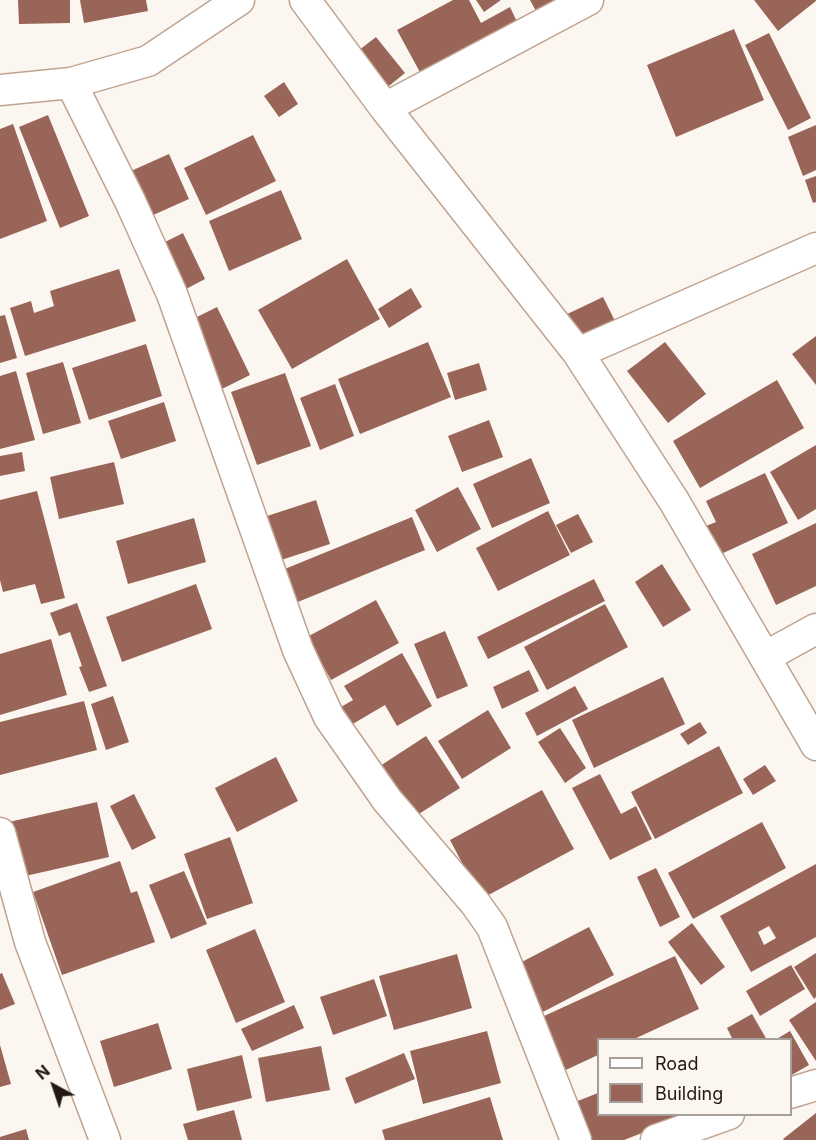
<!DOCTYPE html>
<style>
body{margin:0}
#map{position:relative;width:816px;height:1140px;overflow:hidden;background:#fcf6f1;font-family:Inter,sans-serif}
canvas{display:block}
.legend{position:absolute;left:597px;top:1038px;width:195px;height:78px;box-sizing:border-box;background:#fcf6f1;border:2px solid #a69e98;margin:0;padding:8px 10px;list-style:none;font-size:18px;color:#241912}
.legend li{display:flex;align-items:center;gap:12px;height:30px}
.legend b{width:30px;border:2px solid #a69e98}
.north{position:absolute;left:24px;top:1056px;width:60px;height:60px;-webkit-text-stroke:4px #fcf6f1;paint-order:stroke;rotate:320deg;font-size:16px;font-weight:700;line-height:24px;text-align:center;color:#241912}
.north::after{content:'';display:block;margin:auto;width:21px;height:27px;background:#241912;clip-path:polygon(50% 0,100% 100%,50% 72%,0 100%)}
</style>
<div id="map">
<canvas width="816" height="1140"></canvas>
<ul class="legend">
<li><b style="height:8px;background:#fff"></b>Road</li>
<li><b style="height:16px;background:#986558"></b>Building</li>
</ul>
<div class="north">N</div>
</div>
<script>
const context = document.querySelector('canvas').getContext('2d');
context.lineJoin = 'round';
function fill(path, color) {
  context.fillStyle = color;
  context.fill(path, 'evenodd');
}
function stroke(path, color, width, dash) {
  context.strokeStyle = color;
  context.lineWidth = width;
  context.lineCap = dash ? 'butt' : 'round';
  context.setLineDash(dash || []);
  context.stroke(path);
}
fill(new Path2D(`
 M18,0h52v23l-51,1z
 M80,0h66l2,11 -64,12z
 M453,0h16l12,23 29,-16 8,17 -96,52 -25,-46z
 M476,0h25l-17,12z
 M530,0h30l-23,13z
 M754,0h62v1l-38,30z
 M734,29l30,71 -88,37 -29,-72z
 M769,33l42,85 -23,12 -43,-85z
 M376,37l29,36 -21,17 -30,-36z
 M284,82l14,22 -19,13 -15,-21z
 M48,115l41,101 -29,12 -41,-101z
 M13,124l34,97 -47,18v-110z
 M816,125v45l-13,6 -15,-39z
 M253,135l23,46 -70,34 -22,-47z
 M169,154l20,45 -38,17 -20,-45z
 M816,176v26l-3,1 -8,-23z
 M281,190l21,49 -73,32 -20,-50z
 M183,233l22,46 -19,10 -23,-46z
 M347,259l33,60 -88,50 -34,-59z
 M119,269l17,52 -111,35 -15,-48 21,-7 3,12 20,-7 -4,-15z
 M411,288l11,19 -33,21 -11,-19z
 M603,297l13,26 -43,20 -12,-26z
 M217,307l33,68 -28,14 -33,-68z
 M5,315l12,43 -17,5v-47z
 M816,336v49l-24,-31z
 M428,342l23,55 -91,37 -22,-55z
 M665,342l41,52 -38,29 -41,-52z
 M146,344l16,52 -73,24 -17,-52z
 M63,362l18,61 -38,11 -17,-61z
 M479,363l8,27 -32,10 -8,-27z
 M16,371l19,69 -35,9v-73z
 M285,373l26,73 -54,19 -26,-73z
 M777,380l27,48 -104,60 -27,-47z
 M335,384l19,52 -34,14 -20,-52z
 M164,402l12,39 -55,18 -13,-38z
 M489,420l14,37 -41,15 -14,-36z
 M816,445v64l-18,11 -28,-48z
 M22,452l3,19 -25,5v-20z
 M531,458l19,45 -58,25 -19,-44z
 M114,462l10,42 -65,15 -9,-42z
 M765,473l23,50 -69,32 -13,-29 10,-4 -10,-21z
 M458,487l23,42 -44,23 -22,-42z
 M37,491l28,107 -24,6 -6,-20 -32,8 -3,-12v-80z
 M316,500l14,44 -61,20 -14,-44z
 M548,511l22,44 -72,36 -22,-43z
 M578,514l15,28 -22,11 -15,-28z
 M412,517l13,33 -137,56 -13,-33z
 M194,518l12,44 -78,22 -12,-43z
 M816,523v63l-40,19 -24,-51z
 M662,564l29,46 -28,17 -28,-45z
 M594,579l11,22 -117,58 -11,-22z
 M196,584l16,45 -90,33 -16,-45z
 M376,600l23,43 -68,37 -24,-43z
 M77,603l30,83 -18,6 -10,-25 3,-1 -12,-34 -11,4 -9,-23z
 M605,604l23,43 -81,43 -23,-43z
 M445,631l23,55 -31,13 -23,-55z
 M51,639l16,56 -67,20v-61z
 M402,653l30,53 -35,20 -12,-21 -34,20 -10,-18 12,-7 -9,-14z
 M529,670l10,21 -37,18 -9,-22z
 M663,677l22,47 -91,44 -22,-48z
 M575,686l13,23 -51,27 -12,-23z
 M113,696l16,46 -23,8 -15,-46z
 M84,701l13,49 -97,25v-53z
 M488,710l23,38 -49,31 -24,-38z
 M700,722l7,11 -19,12 -8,-11z
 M560,728l26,40 -21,15 -27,-41z
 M426,736l34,52 -46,29 -34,-51z
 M719,746l24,47 -88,46 -24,-47z
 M276,757l22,44 -61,31 -22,-44z
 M765,765l11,16 -23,14 -10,-16z
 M600,774l21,40 15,-8 16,33 -42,21 -38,-72z
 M542,790l32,59 -93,50 -31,-59z
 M134,794l22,44 -24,12 -22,-44z
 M97,802l12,55 -88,20 -12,-55z
 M762,822l24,46 -93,51 -25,-46z
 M230,837l23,66 -46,16 -23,-65z
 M120,861l11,32 6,-2 18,51 -93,33 -29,-83z
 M816,864v73l-65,35 -31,-56zM769,926l7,12 -12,7 -6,-13z
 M656,868l24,49 -20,10 -23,-50z
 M184,871l23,53 -36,15 -22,-54z
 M692,923l33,44 -24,18 -33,-43z
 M589,927l25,48 -75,39 -25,-48z
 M255,929l30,73 -49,21 -30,-73z
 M816,953v44l-2,2 -20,-32z
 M457,954l15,54 -78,22 -15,-54z
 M675,956l24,53 -67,31h-34v15l-43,20 -24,-53z
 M791,965l14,24 -45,27 -14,-25z
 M2,973l13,31 -15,6v-36z
 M374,979l13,37 -54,19 -13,-38z
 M816,1002v59l-27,-41z
 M294,1005l10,23 -52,23 -11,-22z
 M752,1014l15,26h-34l-6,-12z
 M158,1023l14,46 -58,18 -14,-46z
 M487,1031l14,52 -78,21 -13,-53z
 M790,1031l19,34 -19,11v-36h-15z
 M0,1045l11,39 -11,3z
 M321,1046l9,44 -64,12 -8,-44z
 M404,1053l11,26 -60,25 -10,-26z
 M242,1055l10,43 -55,13 -10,-42z
 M598,1093v21l90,1 -64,25h-34l-15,-38z
 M490,1097l13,43h-118l-3,-10z
 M234,1110l8,30h-54l-5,-16z
 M816,1113v27h-32l-1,-1z
 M26,1129l3,11h-29v-3z`), '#986558');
const minor = new Path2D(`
 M305,0l80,108 193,245 96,148 142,244
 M71,83l59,118 42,93 126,356 31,67 58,83 88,103 17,24 84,213
 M0,90l71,-7 77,-22 91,-61
 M385,108l203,-108
 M578,353l238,-105
 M765,657l51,-28
 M0,833l30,109 75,198
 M790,1093l26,-8
 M656,1140l73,-26`);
stroke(minor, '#bfa390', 33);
stroke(minor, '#fff', 30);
</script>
